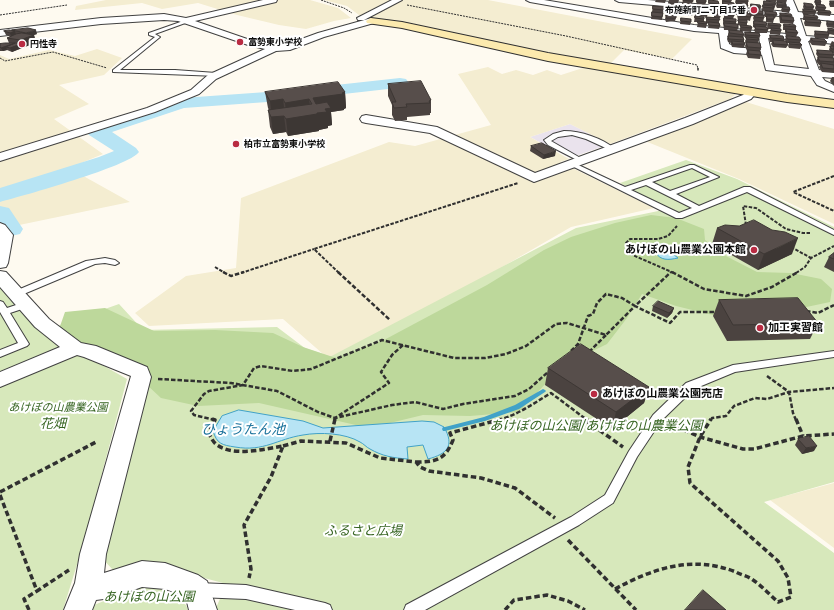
<!DOCTYPE html>
<meta charset="utf-8">
<style>
body{margin:0}
canvas{display:block;background:#fefaf0}
</style>
<canvas width="834" height="610"></canvas>
<script>
const context = document.querySelector('canvas').getContext('2d');
context.lineJoin = 'round';
function fill(path, color) {
  context.fillStyle = color;
  context.fill(path, 'evenodd');
}
function stroke(path, color, width, dash) {
  context.strokeStyle = color;
  context.lineWidth = width;
  context.lineCap = dash ? 'butt' : 'round';
  context.setLineDash(dash || []);
  context.stroke(path);
}
function drawText(font, color, halo, rows, align = 'center') {
  context.font = font + ' Merriweather,"Noto Sans JP",serif';
  context.lineWidth = 4;
  context.setLineDash([]);
  context.textBaseline = 'middle';
  context.strokeStyle = halo;
  context.fillStyle = color;
  for (const [text, x, y, turn = 0] of rows) {
    context.save();
    context.translate(x, y);
    context.rotate((+turn || 0) * Math.PI / 180);
    context.textAlign = isNaN(turn) ? turn : align;
    if (halo) context.strokeText(text, 0, 0);
    context.fillText(text, 0, 0);
    context.restore();
  }
}
fill(new Path2D(`
 M570,124l40,20 -40,14 -40,-21z`), '#eae3ed');
fill(new Path2D(`
 M106,0h204l28,8 13,10 -17,3 -28,8 -27,-4 -42,-10 -39,-12 -36,6 -20,-6 -67,7 1,-4z
 M324,0h164l204,39 -20,20 -48,-9 -15,15 -122,-24 -84,-19 -29,-2 -15,-5 -12,-9z
 M97,49l25,9 -18,17 -45,10 30,19 -35,15 49,35 -34,14 61,34 -130,27v-174l9,4 40,-9 26,6z
 M589,66l145,26 2,2 -6,5 -120,45 -40,-20 -40,13 39,22 -9,3 94,46 -83,19 -117,68 -123,66 -48,-42 -134,7 -14,-13 51,-37 50,-8 5,-70 148,-56 26,4 76,-21 -33,-51 30,-7 14,7 14,-4 17,5 14,-5 14,5z
 M746,102l88,27v95l-95,-45 -94,-38z
 M834,483v65l-64,-48z`), '#f4edd1');
fill(new Path2D(`
 M686,160l51,19 97,48v255l-70,20 70,51v57h-619l8,-18v-9l-64,-17 -46,4 -13,-14 49,-178 -92,-52 62,-22 24,26 134,-3 45,34 254,-133 92,-19 -48,-26z
 M0,279l90,79 37,21 -44,166 -20,65h-63z
 M150,582l36,23 2,5h-106z`), '#d7e8bb');
fill(new Path2D(`
 M651,215l25,3 28,11 1,11 19,15 33,17 34,1 30,6 11,10 -2,13 -33,7 -41,6h-43l-37,-9 -34,-12 -15,24 -20,26 -45,22 -43,46 -49,4 -47,-1 -54,13 -110,-25 -61,3 -37,-8 -30,-28 -73,-38 7,-20 40,-4 49,23 61,-1 58,3 30,14 33,11 48,-18 103,-55 57,-35 27,-13 44,-14z`), '#bdd89b');
const water = new Path2D(`
 M662,244l9,5 2,5 5,4c-10,2 -17,3 -23,-6l3,-2 3,-1 -1,-4z
 M239,410l64,11 20,7 99,-7 12,1 10,5c11,19 3,27 -16,32l-5,-14 -16,2 1,12c-15,-1 -26,-3 -38,-10 -4,-2 -6,-5 -10,-7 -15,-9 -40,-10 -57,-7 -26,4 -39,17 -68,12 -13,-2 -18,-3 -22,-16l9,-15z`);
fill(water, '#b7e4f4');
stroke(water, '#41a2c8', 1);
fill(new Path2D(`
 M543,389l2,1 1,1 -1,1 -26,17 -34,12 -40,10h-2l-1,-2 1,-2h2l39,-10 31,-12z`), '#41a2c8');
fill(new Path2D(`
 M400,78l6,1 3,4 -3,4 -125,14 -97,7 -72,24 24,16 3,4c-9,14 -117,44 -139,50v-14l99,-31 15,-6 -25,-16 -3,-4 3,-4 93,-29 99,-7z
 M0,206l9,2 14,21 -3,5 -9,2 -9,-2 -2,-3z`), '#b7e4f4');
const lane = new Path2D(`
 M186,20l2,2 -33,12 5,3 -40,33h55l41,3 3,2 -1,1 -105,-4v-2l42,-33 -6,-2v-2z
 M564,131c17,0 38,7 51,18l-5,1 -24,-11 -14,-4 -14,2 -7,4 33,19 -3,2 -2,-1 -31,-16 -4,-5 9,-6z
 M572,162l53,25 65,-22h4l25,12 -43,17 23,12 45,-19h6l84,43v5l-87,-43 -65,26h-6l-106,-53v-2zM692,168l18,9 -40,14 -18,-9zM646,185l46,23 -13,5 -48,-23z
 M105,258l10,2 4,3 -4,2 -10,-2 -10,1 -76,32 -3,1 -4,-3 1,-2 73,-31z
 M0,301l3,1 4,6 18,-6 5,3 -2,2 -18,6 19,31 -2,2 -27,11v-7l18,-7 -18,-31z
 M834,351v6l-99,15 -41,17 -33,32 -24,36 -24,46 -34,22 -154,85h-21l2,-5 165,-88 34,-22 24,-44 24,-36 33,-32 47,-18z
 M198,583l48,2 79,18 5,2 2,5h-37l-49,-11 -48,-2 -5,-2 -2,-5 2,-5z`);
const street = new Path2D(`
 M263,0h14l-1,2 -81,19 58,20 25,5 7,-1 33,-12 50,-14 3,-1 4,3 -1,2 -50,14 -34,13 -14,1 -60,28 -17,15 -44,18 -155,49v-8l147,-45 44,-18 17,-15 57,-26 -17,-4 -70,-24 -14,-1 -63,4 -101,12v-6l101,-12 63,-4 22,4z
 M392,0h10l-38,20h-6l-1,-2z
 M526,0h18l150,25 103,10 -6,-18 -172,-15 -4,-2h33l141,12 -4,-12h8l5,12 36,3v6l-34,-3 6,18 28,2v6l-26,-3 11,29 15,2v6l-12,-1 3,4 9,4v7l-17,-7 -6,-9 -45,-6 -4,-15 -28,-2 -13,-5 -2,-15 -25,-2 -164,-29zM728,34l31,3 2,13 -25,-3 -7,-3zM768,38l31,2 10,29 -35,-4z
 M752,89l5,3 -6,7 -58,25 -159,58 -104,-49 -64,-10 -4,-1 -2,-3 2,-3 4,-1 71,12 98,46 150,-55 58,-23 5,-5z
 M0,223l5,2 8,10 -5,28 -2,4 -6,1z
 M0,271l6,1 43,47 32,24 15,3 51,21 4,10 -45,177 -2,19 38,-12 23,2 33,12 9,6 10,29h-28l-3,-12 -7,-4 -14,-5 -23,-2 -31,11 -15,2 -4,10h-28l11,-27 5,-29 51,-178 -47,-19 -7,-2 -77,32v-15l60,-25 -25,-20 -35,-40z`);
const secondary = new Path2D(`
 M371,18l31,4 146,31 239,41 47,6v8l-47,-6 -239,-41 -146,-33 -35,-5 -1,-2z`);
stroke(lane, '#414141', 2);
stroke(street, '#414141', 2);
stroke(secondary, '#303030', 2);
stroke(new Path2D(`
 M321,0l23,8 8,5
 M407,5l159,31 131,29 1,4
 M0,15l67,-10
 M0,58l5,3 48,-9 54,16`), '#303030', 1, [2, 1]);
stroke(new Path2D(`
 M698,68v3`), '#303030', 1.5, [2.5, 1.5]);
stroke(new Path2D(`
 M834,176l-41,16 41,19
 M746,225l-3,-19 13,2 30,21 17,4h8
 M791,247l20,11
 M215,267l10,6
 M241,273l73,-24
 M339,273l-25,-24 204,-66
 M674,273l-46,-20 -2,-10 4,-4h28l10,-3 9,-10
 M796,273l9,-6 6,-9 23,-12`), '#303030', 2, [3.5, 1.5]);
stroke(new Path2D(`
 M223,272l8,4 13,-4
 M338,272l52,48
 M672,272l32,17 42,7 26,-9 26,-15
 M806,311l12,2 16,-8
 M571,351l7,-7 10,-28 5,-2 4,-11 9,-9 16,4 13,8 36,-34
 M589,352l17,-17
 M767,376l22,16 4,21 3,7
 M158,379l73,4 46,8 41,21 17,6 57,-13 23,-3 28,7 20,-5 52,-8 14,-7 19,-17
 M645,388l14,10
 M215,420l-21,-5 -3,-4 13,-17 5,-3 34,-6 11,-17 7,-2 32,5 18,-2 71,-29 72,18h31l21,-4 20,-8 30,-22 11,-1 39,12 29,-29 35,17 10,-11h37
 M335,420v-2l54,-35 -8,-11 11,-17 11,-10
 M498,420c20,-5 36,-17 53,-27l36,27
 M711,420l1,-2 14,-2 8,-10 21,-8 12,1 22,-7 45,-4`), '#303030', 2.5, [4.5, 2]);
stroke(new Path2D(`
 M212,419l3,1 -7,12c3,5 4,9 9,13 17,12 47,4 66,1l-12,31 -27,48 7,44 -2,9
 M587,419l1,3 35,25
 M796,419l7,17
 M668,423l32,14 43,12h11l49,-13 31,-2
 M330,441l5,-22
 M283,446l18,-5 45,2 34,15 36,4 4,5 9,4 52,7 34,10 40,30
 M416,462c20,0 29,-2 37,-22l-3,-7 52,-14
 M0,492l98,-51
 M0,495l37,96 32,-21
 M568,540l68,70
 M615,589c39,-21 77,-34 121,-17 5,3 12,4 17,8 9,6 17,15 25,22l13,-5 -3,-19 -10,-17 -88,-78 -2,-16 12,-30 11,-18
 M29,610l-5,-11 13,-8
 M505,610l9,-10 33,-5 21,6 17,9`), '#303030', 3.5, [5.5, 3]);
fill(lane, '#fff');
fill(street, '#fff');
fill(secondary, '#fceaae');
fill(new Path2D(`
 M656,0h10l-1,3 -10,-1z
 M669,0h10l-1,3h-10z
 M683,0h10l-1,4h-10z
 M697,0l9,2 -1,4 -9,-1z
 M709,0l10,4 -1,3 -10,-1z
 M722,0h10l-1,2 3,3 -1,3 -11,-1z
 M736,0h12v6l-1,3 -11,-1v-4l-1,-2z
 M766,0h10v2l-10,-1z
 M776,0h11l-1,3 -9,-1z
 M815,0h5l1,2v3l5,3 -1,2 6,3 -1,3 -12,-1 -1,-2 1,-2h-2l-1,-3 1,-3 -2,-3z
 M764,1l12,3 -3,8 -11,-1v-2z
 M830,1h4v6h-4l-1,-3z
 M777,2l9,3v2l4,3 -1,3 -7,-1 -1,-2 1,-2h-5l-1,-2z
 M669,3l8,1 -1,4 3,3 -1,3 -9,-1v-4h-1z
 M804,3l10,4 -1,3 3,2 -1,3 -12,-1 -1,-2 1,-3h1l-1,-2z
 M684,4l9,1 -1,4 1,3 -1,4 -10,-1z
 M751,4l10,3 -1,3 -10,-1v-2z
 M653,6l12,1 -2,6 -11,-1z
 M696,6l10,3v1l1,-3 11,3 -1,2 4,3 -1,3h-1v5l1,3 -1,3 -11,-1 1,-5h-2l-1,5 -9,-1 1,-5h-4l1,-6 9,3v3h2v-5h8v-4l-6,-1 -1,5 -12,-1v-7z
 M723,8l11,3v5l-1,3 3,3v2h2v-4l-1,-5h-1l-1,-3 1,-3 12,3v2h1l1,-4 13,4v1l1,3 -1,4 -9,-1 -1,-3 1,-2h-3l-1,5 -3,-1v5l5,3 -1,4 -11,-1v-3l1,-2 -3,-1v3l-1,3 7,4 -1,2 1,3v2l1,2 -1,4 -12,-1 -1,-3v-1l-3,-1 -1,-3 1,-3v-2l1,-4h-5l-1,-8 1,-4v-4h-1l-1,-3z
 M765,11l12,4 -2,3h-1v1l-1,4 -7,-1v-5h-1l-1,-2z
 M652,12l11,1 -1,7 -11,-1z
 M780,13l12,3 -1,1 3,4 -1,3 -13,-1 -1,-7z
 M804,14l14,4 -1,2 4,3 -1,4 -15,-1 -1,-3 1,-3h-2v-2z
 M666,15l10,3 -1,3 -9,1 -1,-3z
 M681,18l10,4 -1,3 -10,-1z
 M754,21l13,4 -1,2 2,3 -1,3h-8l1,3 -2,7 3,5 -1,4 1,3 -1,4 -12,-1 -2,-4 1,-3 -2,-5 1,-3 -1,-2 1,-2 -2,-4 1,-3h10l-1,-2 1,-2 -2,-1v-2z
 M827,21l7,1v6l-7,-1 -1,-3z
 M768,23l13,3 -1,3 1,2 -1,4 -10,-1v-3l1,-2h-3l-1,-3z
 M784,24l12,3v3l2,3 -2,4 -10,-1 -1,-4v-2h-2v-3z
 M828,28l6,1v6l-5,-1v1l-1,4 -13,-1 -1,-3 1,-4 12,1z
 M12,30l25,4 -4,1h1l2,8 -14,4v1l-10,4 -5,-2 -4,1h-3v-7l9,-1 -2,-5 4,-2 -5,-1 -2,-4h9z
 M770,35l14,4v2h2l-1,-1 1,-4 15,4 -1,3 2,2 -2,4 -11,-1 -1,-2 1,-3h-2l1,2 -2,3 -13,-1 -2,-3 1,-2h-2l-1,-3z
 M811,38l16,4 -2,4 -13,-1 -3,-4z
 M832,41l2,1v11h-1l1,2 -1,3 1,1v14l-12,-1 -3,-5 1,-2h-1l-3,-4 2,-4 -2,-3 1,-4 13,1 -1,-1 1,-4h1l-1,-1z
 M832,77h2v9l-1,-1 -3,-4z
 M388,84l43,16v13h-1v2l-23,2v3l-12,1 -3,-6v-10l-4,-9z
 M265,92h80l1,16 -2,1v1l-13,2 1,13 -4,1v2l-9,2v1l-31,5 -2,-4 -13,2 -3,-7 -2,-17h1l-1,-2z
 M531,146l24,10 -12,3 -13,-8z
 M717,228l75,26 -34,16 -46,-26z
 M834,253v19l-10,-5 5,-10z
 M719,300l99,23 -8,16 -83,2 -14,-25z
 M653,306l21,2 -2,5 -5,5 -15,-7z
 M548,368l101,19 -5,16 -32,26 -67,-44z
 M798,439l16,12 -12,3 -7,-9z`), '#4b4340');
fill(new Path2D(`
 M36,30l1,4 -9,3 -2,-4z
 M15,31l1,4 -5,1 -1,-3z
 M34,35l2,8 -14,5 -2,-8z
 M15,43l1,3 5,-2 1,4 -10,4 -2,-4 -4,-1 1,3 -4,1 -2,-3z
 M345,92l1,16 -2,1v1l-13,2 1,13 -4,1v2l-9,2v1l-31,5 -2,-17h1l-2,-16 24,-4 2,16 2,-17z
 M283,99l2,17h-1l2,16 -13,2 -2,-17h1l-2,-16z
 M556,151l-1,5 -12,3 1,-4z
 M798,238l-6,16 -34,16 6,-16z
 M674,308l-2,5 -5,5 2,-5z
 M649,387l-5,16 -32,26 4,-17z
 M817,446l-3,5 -12,3 4,-6z`), '#3d3734');
const building = new Path2D(`
 M683,0h10v1z
 M697,0h9v2h-9z
 M709,0l9,1 1,3 -10,-1z
 M736,0h12v2l-11,-1z
 M816,0h4l1,2h-5z
 M723,1l11,2v2l-11,-1z
 M764,1l11,1 1,2h-12z
 M830,1h4v2h-3z
 M777,2l8,1 1,2h-8z
 M669,3l8,1v2h-8z
 M737,3l10,1 1,2 -11,-1z
 M804,3l8,1 2,3h-8z
 M684,4l9,1v3l-9,-1z
 M751,4l9,1 1,2 -10,-1z
 M816,4l8,1 2,3 -8,-1z
 M763,5l10,1 1,2 -11,-1z
 M653,6l12,1 -1,3 -11,-1z
 M696,6l10,1v2l-10,-1z
 M707,7h11v3l-11,-1z
 M782,7h7l1,3 -7,-1z
 M670,8l9,1v2l-9,-1z
 M683,8l10,1v3l-10,-1z
 M723,8l11,1v2l-11,-1z
 M736,9l12,1v2h-11z
 M803,9l12,1 1,2 -12,-1z
 M696,10l12,1v2l-12,-1z
 M750,10l13,1v3l-12,-1z
 M819,10l11,1 1,2 -12,-1z
 M715,11l6,1v3l-6,-1z
 M765,11l11,1 1,3 -11,-1z
 M652,12l11,1 -1,4 -10,-1z
 M724,12l10,1v3l-9,-1z
 M738,13l12,1 1,3 -12,-1z
 M780,13l11,1 1,2 -11,-1z
 M804,14l13,2 1,2 -13,-1z
 M666,15l10,1v2h-9z
 M754,15h10v3l-9,-1z
 M695,16l9,1v2l-9,-1z
 M767,16h7v3h-7z
 M781,16l12,1 1,4 -12,-1z
 M706,17l13,1 1,2 -13,-1z
 M681,18l10,1v3l-10,-1z
 M724,18l12,1v3l-12,-1z
 M805,19l15,1 1,3 -14,-1z
 M738,20h9v3l-8,-1z
 M698,21l9,1v2l-9,-1z
 M754,21l12,1 1,3 -13,-1z
 M827,21l7,1v2h-6z
 M709,22l10,1 1,3 -11,-1z
 M724,23l14,1v4l-13,-2z
 M768,23l12,1 1,2 -12,-1z
 M784,24l11,1 1,2 -12,-1z
 M741,25l10,1 1,2 -11,-1z
 M755,26l12,1 1,3 -12,-1z
 M28,28l8,2 -10,3 -14,-3z
 M771,28l10,1v2l-9,-1z
 M828,28l6,1v2l-5,-1z
 M786,29l10,1 2,3 -11,-1z
 M9,30l6,1 -5,2 -6,-2z
 M729,30l13,1 2,4 -14,-2z
 M815,31l13,1 1,3 -13,-1z
 M745,32l14,1 1,3 -14,-1z
 M22,33l12,2 -14,5 -13,-2 9,-4z
 M770,35l13,1 1,3 -13,-1z
 M728,36l15,1 1,3 -15,-1z
 M786,36l13,1 2,3 -13,-1z
 M746,37l12,1 1,2 -12,-1z
 M811,38l13,1 3,3 -14,-1z
 M773,40l13,1 2,4 -14,-1z
 M732,41l12,1 1,2h-12z
 M746,42l14,1 1,5 -13,-1z
 M789,42l11,1 2,2 -12,-1z
 M5,43h10l-14,5 -1,-1v-3z
 M16,43l5,1 -11,4 -4,-1z
 M830,46h4v3h-2z
 M748,50l12,1 1,4 -12,-1z
 M817,50l15,1 2,4 -15,-1z
 M818,57l16,1v4l-14,-1z
 M821,63l13,2v4l-11,-1z
 M421,81l10,19 -2,1 1,2 -24,1 1,3 -13,1 -2,-6h4l-8,-18z
 M338,82l7,10 -3,1 1,1 -30,4 3,6 11,-2 4,6 -6,1 2,3 -10,1v1l-31,5 -2,-3 -13,1 -3,-7 44,-6 -3,-5 -24,4 -2,-4 -13,2 -5,-9z
 M542,143l14,8 -12,4 -13,-9z
 M754,220l18,10 13,2 13,6 -34,16 -47,-26 8,-3 14,1z
 M834,253v6l-5,-2z
 M798,298l20,25 -85,2 -14,-25z
 M658,301l16,7 -5,5 -16,-7z
 M581,344l68,43 -33,25 -68,-44z
 M809,436l8,10 -11,2 -8,-9z
 M703,590l23,20h-41z`);
fill(building, '#574e4b');
stroke(building, '#3d3734', 1);
for (const [x, y, r, color] of [
 [754,10,4,"#b92b42"],
 [240,42,4,"#b92b42"],
 [22,44,4,"#b92b42"],
 [236,144,4,"#b92b42"],
 [754,250,4,"#b92b42"],
 [760,328,4,"#b92b42"],
 [594,394,4,"#b92b42"]
]) {
  const dot = new Path2D();
  dot.arc(x, y, r, 0, 2 * Math.PI);
  context.fillStyle = color;
  context.fill(dot);
  stroke(dot, '#fff', 1.5);
}
drawText('bold 9px', '#0e0e0e', '#fff', [
 ["布施新町二丁目15番",746,10,"right"],
 ["富勢東小学校",248,42],
 ["円性寺",30,44],
 ["柏市立富勢東小学校",244,144]
], 'left');
drawText('bold 11px', '#0e0e0e', '#fff', [
 ["あけぼの山農業公園本館",746,250,"right"],
 ["加工実習館",768,328],
 ["あけぼの山農業公園売店",602,394]
], 'left');
drawText('italic 11px', '#366421', '#fff', [
 ["あけぼの山農業公園",58,408]
]);
drawText('italic 13px', '#366421', '#fff', [
 ["花畑",53,424],
 ["あけぼの山公園/あけぼの山農業公園",596,426],
 ["ふるさと広場",363,531],
 ["あけぼの山公園",149,597]
]);
drawText('italic 14px', '#1c739c', '#fff', [
 ["ひょうたん池",243,430]
]);
</script>
